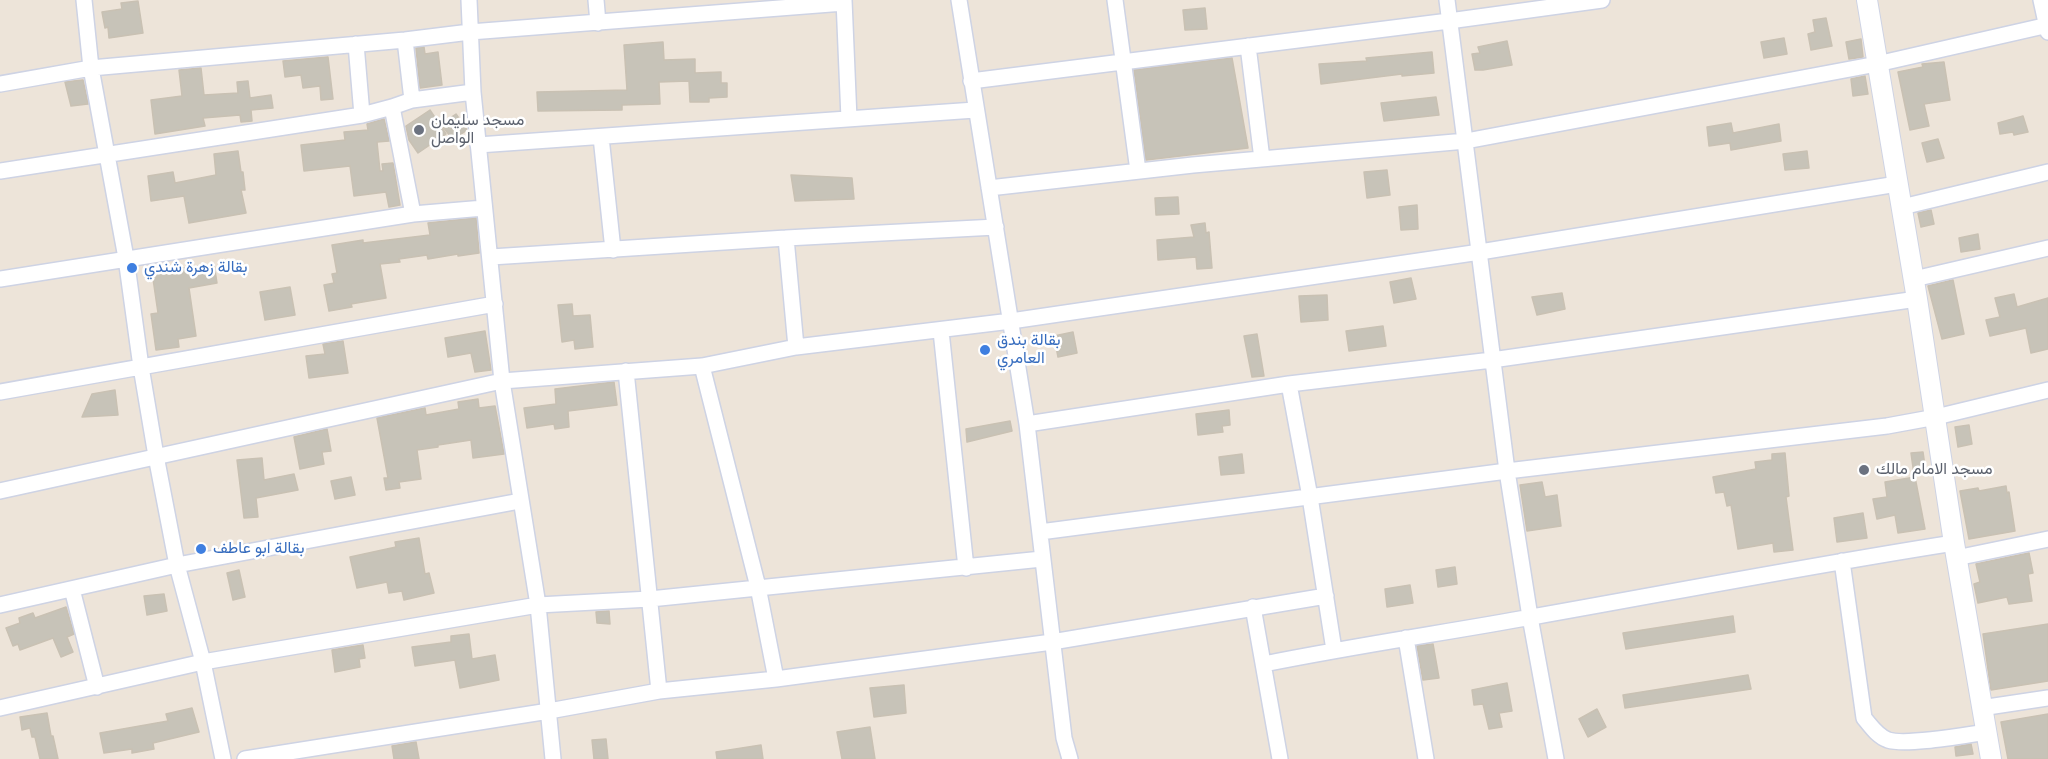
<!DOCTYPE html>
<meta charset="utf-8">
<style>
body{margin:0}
canvas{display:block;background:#ede4d9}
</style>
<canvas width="2048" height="759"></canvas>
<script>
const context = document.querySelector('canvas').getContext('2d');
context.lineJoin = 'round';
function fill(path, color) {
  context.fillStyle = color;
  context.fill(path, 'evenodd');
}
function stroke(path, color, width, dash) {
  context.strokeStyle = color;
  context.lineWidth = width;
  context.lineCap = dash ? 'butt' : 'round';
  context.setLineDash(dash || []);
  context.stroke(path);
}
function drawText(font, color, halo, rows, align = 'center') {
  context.font = font + ' "Nunito Sans",Vazirmatn,sans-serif';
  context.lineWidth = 5;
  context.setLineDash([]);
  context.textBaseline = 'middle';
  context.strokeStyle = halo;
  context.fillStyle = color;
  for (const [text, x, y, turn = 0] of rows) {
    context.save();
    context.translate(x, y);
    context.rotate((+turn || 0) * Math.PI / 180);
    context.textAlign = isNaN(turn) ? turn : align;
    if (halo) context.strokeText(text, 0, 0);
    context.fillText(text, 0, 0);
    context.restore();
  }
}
const building = new Path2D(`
 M138,1l5,32 -34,5 -1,-11 -3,1 -3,-16 20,-3 -1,-6z
 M1205,8l2,21 -22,1 -2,-20z
 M1826,18l6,28 -21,4 -3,-16 7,-2 -2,-12z
 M1784,38l3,16 -23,4 -3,-16z
 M1861,39l2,18 -14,2 -3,-17z
 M1507,41l5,24 -29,5h-8l-3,-16 8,-1 -2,-6z
 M663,42l1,18 31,-1v14l26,-1v11h6v14l-18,1v4h-19l-1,-21 -30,1 1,22 -38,1v5l-84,1 -1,-19 90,-2 -3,-45z
 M424,47l1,7 13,-2 4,33 -22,3 -4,-40z
 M1432,52l2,21 -32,3v-2l-81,10 -2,-20 48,-3 -1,-3z
 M328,57l5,42 -12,1 -1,-14 -17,2 -2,-13 -16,2 -2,-16z
 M1232,58l16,90 -102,12 -12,-90z
 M1944,62l6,38 -26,4 5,22 -19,4 -12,-58 25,-5 -1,-3z
 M201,68l3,27 34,-2 -1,-11 11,-1 2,17 21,-3 2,13 -22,2 1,11 -11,1 -1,-7 -37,3 2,8 -50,8 -4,-34 31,-4 -3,-26z
 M1865,76l3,18 -15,2 -2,-17z
 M83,80l5,24 -17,2 -6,-24z
 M1436,97l3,18 -55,6 -3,-18z
 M430,110l16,24 -28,19 -9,-13 -3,-14z
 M456,114l11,16 -14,10 -12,-16z
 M2023,116l5,16 -14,3 -1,-3 -13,2 -2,-11z
 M384,119l5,22 -12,1 3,29h3l-1,-7 11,-1 7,42 -11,2 -3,-15 -32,4 -4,-30 -46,5 -3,-26 44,-5 -1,-8 24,-2 -1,-6z
 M1731,123l2,10 46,-9 2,17 -50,9 -1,-7 -21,3 -2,-19z
 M1938,139l6,19 -17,4 -5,-19z
 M238,151l3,21h2l2,18h-4l5,23 -57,10 -5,-27 -33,5 -3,-25 25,-4 2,11 41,-8 -2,-21z
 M1807,151l2,17 -24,2 -2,-16z
 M1387,170l3,25 -23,3 -3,-26z
 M791,175l61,3 2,21 -59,2z
 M1178,197l1,17 -23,1 -1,-17z
 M1417,205l1,24 -17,1 -2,-23z
 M1931,210l3,14 -13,3 -3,-14z
 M476,218l3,35 -21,3v-2l-30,5 -1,-4 -28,4 1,3 -20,2 6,34 -35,6 1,3 -23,4 -5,-26 10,-2 -2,-9 5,-1 -5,-28 31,-5v3l67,-8 -2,-12z
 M1205,223l1,10 3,-1 3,36 -15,1 -1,-12 -38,3 -1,-20 37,-3 -3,-12z
 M1978,234l2,15 -19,3 -2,-14z
 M214,264l3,19 -28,5 7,48 -18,3 1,8 -23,3 -5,-36 7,-1 -6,-41z
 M1411,278l5,21 -22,4 -4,-21z
 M1953,280l11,54 -22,5 -14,-53z
 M290,287l5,28 -30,5 -5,-28z
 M1562,293l3,16 -28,6 -5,-18z
 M2014,294l3,13 31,-9v51l-17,4 -5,-25 -36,8 -4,-16 14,-3 -5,-19z
 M1327,295l1,25 -27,2 -2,-26z
 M572,304l1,12 17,-1 3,32 -18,2 -1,-9 -12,2 -4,-37z
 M1383,326l3,20 -37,5 -3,-20z
 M485,331l6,39 -16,2 -4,-19 -23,4 -3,-19z
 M1073,332l4,21 -19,4 -4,-21z
 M1257,334l7,42 -12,1 -8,-41z
 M343,341l5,32 -39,5 -3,-22 19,-2 -2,-10z
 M614,382l3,23 -49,6 1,16 -14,2 -1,-5 -27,4 -3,-20 32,-4 -1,-15z
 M115,390l3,25 -36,2 10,-23z
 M478,399l1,9 16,-2 9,48 -31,4 -2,-18 -33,5v2l-21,3 4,29 -22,3 1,6 -14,2 -2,-12h4l-11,-60 48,-10 1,7 33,-6 -1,-7z
 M1229,410l1,15 -8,1 1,6 -25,3 -2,-21z
 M1010,421l2,10 -45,11 -1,-13z
 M1969,425l3,19 -14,3 -3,-20z
 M327,429l4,22 -9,1 2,12 -24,5 -6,-32z
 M1923,452l3,21 -12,2 -3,-22z
 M1785,453l4,43 -3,1 7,53 -19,2 -1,-9 -35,6 -7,-44 -4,1 -3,-14 -8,1 -3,-16 43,-8 -1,-7 17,-2v-6z
 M1242,454l2,19 -23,2 -2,-18z
 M262,458l2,22 30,-6 4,16 -42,8 2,19 -14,1 -7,-58z
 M351,477l4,18 -20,4 -4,-18z
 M1915,477l10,52 -27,4 -3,-18 -18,4 -4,-20 14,-2 -2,-15z
 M1542,482l3,15 12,-2 4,31 -34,5 -7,-46z
 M2006,486l1,7 2,-1 6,39 -46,8 -9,-48 18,-3 1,3z
 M1863,513l4,25 -30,4 -3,-24z
 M419,538l6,36 4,-1 5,20 -30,7 -2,-9 -13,2 -2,-11 -30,6 -7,-31 46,-10 -1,-5z
 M2029,553l4,20 -5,1 4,27 -23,3 -2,-7 -29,6 -4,-19 6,-2 -4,-18z
 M1455,567l2,17 -19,3 -2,-17z
 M239,570l6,27 -12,3 -6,-27z
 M1410,585l3,18 -26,4 -2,-18z
 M164,594l3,17 -20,4 -3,-19z
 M66,607l8,27 -7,3 6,15 -12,5 -8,-19 -33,12 -2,-6 -5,2 -7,-18 14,-5 -1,-5 14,-5 2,5z
 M609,611l1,13 -13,-1 -1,-11z
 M1733,616l2,16 -109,17 -3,-16z
 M2048,624v57l-57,9 -8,-56z
 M469,634l3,25 23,-4 4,25 -39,8 -5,-28 -40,6 -3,-19 39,-5v-6z
 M1433,644l6,34 -16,2 -6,-34z
 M363,645l2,13 -6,1 1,8 -25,5 -3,-22z
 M1748,675l3,14 -126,19 -2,-13z
 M1507,683l5,28 -13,2 3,14 -13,2 -6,-25 -9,1 -2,-15z
 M904,685l2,28 -32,4 -4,-29z
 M192,708l7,24 -46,11 1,6 -22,4v-4l-28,4 -4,-20 68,-12 -2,-7z
 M1597,709l9,18 -18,10 -9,-18z
 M47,713l4,23h2l5,23h-18l-5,-22h-3l-2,-9 -8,2 -2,-13z
 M2048,714v45h-40l-7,-37z
 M870,727l5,32h-33l-5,-27z
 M606,739l2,20h-14l-2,-19z
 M416,742l3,17h-25l-2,-13z
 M1971,744l2,10 -17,2 -1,-9z
 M761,745l2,14h-46l-1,-7z`);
fill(building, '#c7c3b8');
stroke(building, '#c9c1b3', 1.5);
const minor = new Path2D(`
 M84,0l7,68 35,190 15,109 15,89 21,109 26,97 20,97
 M469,0l4,92 29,289 36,224 15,154
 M596,0l2,23
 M844,0l5,119
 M959,0l68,424 37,314 6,21
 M1115,0l23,171
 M1447,0l60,471 23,146 26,142
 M2041,0l7,32
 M405,40l7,60
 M356,44l6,71
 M1248,46l14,113
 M971,81l478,-60 153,-21
 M0,84l91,-16 314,-28 65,-8 374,-29
 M392,107l21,107
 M601,137l12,113
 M478,145l497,-35
 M0,171l362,-56 30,-8 20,-7 61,-8
 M989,188l204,-23 273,-24 411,-77 171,-39
 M1902,207l146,-35
 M786,238l10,109
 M491,257l295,-19 210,-11
 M0,279l413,-65 71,-6
 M1914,279l134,-31
 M941,331l25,237
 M702,366l56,221 18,92
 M626,371l33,320
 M1289,384l21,113 24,153
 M0,392l495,-88
 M1027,424l262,-40 203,-24 425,-61
 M0,491l502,-110 200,-15 94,-19 215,-26 469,-69 417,-68
 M1040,532l467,-61 380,-45 49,-9 112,-27
 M1956,558l92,-19
 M1842,561l22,157c7,8 13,18 24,22 19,6 77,-5 99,-8
 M72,589l25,98
 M0,605l177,-40 343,-64
 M1253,607l27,152
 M1406,638l20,121
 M1264,664c89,-18 179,-31 268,-47 141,-25 281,-52 422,-74
 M0,708l203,-46 335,-57 112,-6 392,-40
 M1981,708l67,-10
 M245,759l304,-48 110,-20 117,-12 276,-37 274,-46`);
const tertiary = new Path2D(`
 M1867,0l50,299 37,244 37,216`);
stroke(minor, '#ced3e4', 18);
stroke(tertiary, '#ced3e4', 22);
stroke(minor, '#fff', 15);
stroke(tertiary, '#fff', 20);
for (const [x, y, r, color] of [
 [419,130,6,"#6b7280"],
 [132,268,6,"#3f7fe0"],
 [985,350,6,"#3f7fe0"],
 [1864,470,6,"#6b7280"],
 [201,549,6,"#3f7fe0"]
]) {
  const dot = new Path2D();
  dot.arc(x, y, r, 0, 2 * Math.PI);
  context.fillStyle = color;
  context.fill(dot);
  stroke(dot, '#fff', 2);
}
drawText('16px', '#5b616d', '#fff', [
 ["مسجد سليمان",431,121],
 ["الواصل",431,139],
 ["مسجد الامام مالك",1876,470]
], 'left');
drawText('16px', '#366cbe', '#fff', [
 ["بقالة زهرة شندي",144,268],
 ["بقالة بندق",997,341],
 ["العامري",997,359],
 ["بقالة ابو عاطف",213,549]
], 'left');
</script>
